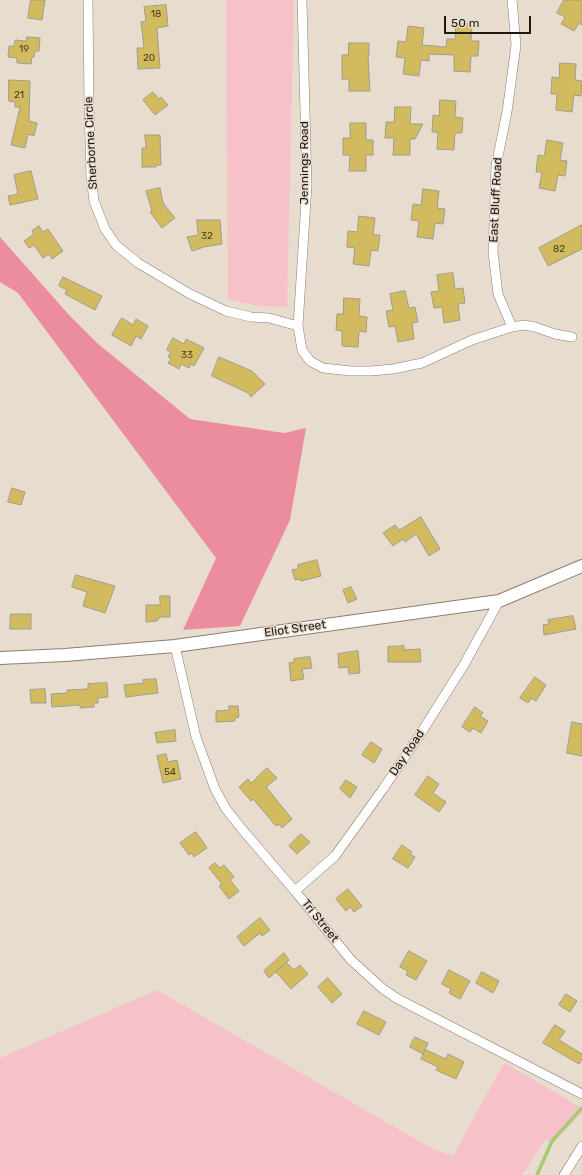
<!DOCTYPE html>
<style>
body{margin:0}
#map{position:relative;width:582px;height:1175px;overflow:hidden;background:#e8dccf;font-family:Rubik,sans-serif}
canvas{display:block}
.scale{position:absolute;left:444px;top:16px;width:87px;height:18px;box-sizing:border-box;border:2px solid #1d1914;border-top:0;padding-left:5px;font-size:12px;line-height:14px;white-space:nowrap;color:#1d1914;-webkit-text-stroke:3px #e8dccf;paint-order:stroke}
</style>
<div id="map">
<canvas width="582" height="1175"></canvas>
<div class="scale">50 m</div>
</div>
<script>
const context = document.querySelector('canvas').getContext('2d');
context.lineJoin = 'round';
function fill(path, color) {
  context.fillStyle = color;
  context.fill(path, 'evenodd');
}
function stroke(path, color, width, dash) {
  context.strokeStyle = color;
  context.lineWidth = width;
  context.lineCap = dash ? 'butt' : 'round';
  context.setLineDash(dash || []);
  context.stroke(path);
}
function drawText(font, color, halo, rows, align = 'center') {
  context.font = font + ' Rubik,sans-serif';
  context.lineWidth = 3;
  context.setLineDash([]);
  context.textBaseline = 'middle';
  context.strokeStyle = halo;
  context.fillStyle = color;
  for (const [text, x, y, turn = 0] of rows) {
    context.save();
    context.translate(x, y);
    context.rotate((+turn || 0) * Math.PI / 180);
    context.textAlign = isNaN(turn) ? turn : align;
    if (halo) context.strokeText(text, 0, 0);
    context.fillText(text, 0, 0);
    context.restore();
  }
}
fill(new Path2D(`
 M226,0h68l-7,307 -29,-1 -30,-7z
 M157,990l274,158 22,8 51,-93 78,45v5l-29,30 -8,-4 -23,36h-522v-117z`), '#f6c1c8');
fill(new Path2D(`
 M0,237l69,78 28,28 93,76 94,14 22,-5 -16,92 -50,106 -57,4 33,-72 -198,-265 -18,-11z`), '#ec8d9e');
stroke(new Path2D(`
 M537,1175l15,-34 30,-33`), '#a9c974', 3.5);
const building = new Path2D(`
 M31,0h14l-3,20 -14,-2z
 M564,0h18v25l-3,-2 -5,8 -13,-7 4,-7 -8,-4z
 M166,5l2,21 -11,2 3,40 -22,1 -1,-21h7l-3,-26 5,-1 -2,-14z
 M456,23l16,1 -1,17h8l-1,15h-7l-1,16 -16,-1v-16l-25,-1v7l-8,-1 -2,16 -16,-2 2,-16 -9,-1 2,-16 8,1 2,-16 16,2 -2,17 24,2 1,-8h8z
 M27,37l13,1 -1,13h-4l-1,6h-2l-1,7 -14,-1v-5l-9,-1 1,-11h5l1,-6 11,1z
 M349,43h20v12h-1l2,36h-21v-12h-7v-24h6z
 M560,63l16,1 -1,16 7,1 -1,15 -7,-1 -2,17 -16,-2 1,-16h-6l1,-17 7,1z
 M9,80l21,1 -1,40 8,2 -3,13 -6,-2 -3,14 -14,-3 9,-38h-5v-5l-6,-1z
 M153,92l6,7 2,-2 7,8 -13,10 -12,-15z
 M440,100l16,1 -1,16 8,1 -1,15h-7l-1,17 -17,-1 1,-17h-6l1,-17 6,1z
 M395,107h16l-1,17h13l-8,15h-5v16h-17l1,-17h-9l1,-16h8z
 M350,123h16v17h7v15h-7v16h-17l1,-16h-7v-17h7z
 M145,135h15l1,30h-5v2h-14v-19h4z
 M547,140l16,3 -3,17 7,1 -2,15 -7,-1 -3,16 -16,-3 3,-16h-6l2,-17 6,1z
 M31,171l7,28 -28,6 -2,-9 10,-2 -4,-19z
 M160,188l3,15 12,15 -13,10 -12,-16 2,-1 -6,-20z
 M423,189l16,2 -2,17 8,1 -2,15 -8,-1 -2,16 -16,-2 2,-16 -8,-1 2,-16 8,1z
 M359,216l16,2 -2,17h7l-2,16 -7,-1 -2,16 -16,-2 2,-16 -8,-1 1,-16 9,1z
 M197,220h23l2,24 -18,3 -12,4 -5,-14 11,-2z
 M582,225v24l-34,17 -9,-18z
 M39,226l4,6 5,-3 15,22 -11,8 -3,-5 -6,4 -9,-13 -5,3 -5,-7 10,-7 -2,-3z
 M453,273l2,16 8,-1 2,15 -7,1 2,16 -16,3 -2,-16 -8,1 -3,-16 8,-1 -2,-16z
 M63,277l39,19 -7,14 -30,-16 2,-4 -8,-4z
 M405,291l4,17 6,-1 3,15 -6,1 2,16 -16,3 -3,-16 -6,1 -3,-16 7,-1 -3,-16z
 M344,298l16,1 -1,17 8,1 -1,15 -7,-1 -1,16 -16,-1v-15l-6,-1 1,-16h6z
 M122,318l11,7 3,-6 12,7 -7,13 -5,-3 -5,10 -19,-11z
 M173,338l11,6 2,-5 18,9 -10,18 -3,-2 -2,4 -8,-4 -2,5 -11,-6 3,-4 -3,-2 3,-5 -4,-2z
 M219,357l33,14 13,13 -14,13 -3,-4 -36,-17z
 M12,488l13,4 -4,13 -13,-3z
 M421,517l19,32 -11,7 -13,-22 -11,8 -2,-3 -10,7 -10,-13 12,-8 4,5z
 M317,560l4,16 -20,5v-2l-6,1 -3,-10 6,-1v-4z
 M76,575l39,11 -10,27 -22,-7 4,-14 -15,-5z
 M351,587l6,12 -9,4 -5,-13z
 M160,596h10v21h-11v2h-2v2l-11,1v-17h14z
 M11,614h20v15h-21z
 M573,616l3,13 -32,6 -1,-10 6,-1 -1,-4z
 M404,646v4l16,-1 1,13h-33v-15z
 M358,651l2,22 -11,1 -1,-7 -9,1 -1,-14z
 M310,657l2,11 -10,1 2,10 -13,2 -2,-18 5,-1v-3z
 M535,677l11,8 -10,16 -5,-3 -3,5 -8,-5z
 M156,679l2,14 -32,4 -2,-12 20,-2 -1,-3z
 M107,683l1,14 -10,1v5h-4v4l-14,1v-3l-28,2 -1,-13 16,-1v-3l21,-1v-5z
 M45,689l1,14h-15l-1,-13z
 M229,706h9l1,11 -4,1v3l-19,1v-11l13,-1z
 M475,707l8,6 -3,3 8,5 -7,12 -8,-5 -3,4 -8,-5z
 M572,722l10,2v32l-15,-3z
 M175,730l1,11 -19,2 -2,-10z
 M371,742l11,7 -8,14 -12,-8z
 M166,754l2,8 9,-2 4,19 -18,4 -6,-27z
 M267,768l10,10 -11,9 26,32 -10,9 -3,-4 -3,2 -23,-27 -2,2 -12,-14 9,-8 3,4z
 M428,776l11,8 -6,9 13,9 -7,10 -24,-17z
 M346,780l11,7 -7,11 -10,-9z
 M196,832l11,16 -13,9 -2,-4 -3,2 -9,-12z
 M301,834l9,8 -13,12 -8,-8z
 M402,845l10,7 -2,2 5,3 -7,11 -15,-9z
 M215,863l5,5 4,-3 10,12 -4,3 9,11 -10,8 -10,-13 3,-2 -13,-16z
 M348,889l14,17 -8,6 -4,-5 -4,4 -10,-12z
 M260,918l10,12 -8,6 -2,-3 -16,13 -7,-9z
 M409,951l18,10 -11,19 -10,-5 2,-4 -8,-4z
 M284,953l5,7 -20,18 -5,-7z
 M287,963l7,7 6,-5 8,9 -17,15 -15,-17z
 M449,970l21,11 -10,18 -11,-6 2,-4 -9,-5z
 M482,972l17,9 -6,12 -17,-10z
 M328,978l14,16 -10,9 -14,-16z
 M566,994l11,7 -7,11 -11,-7z
 M364,1011l22,11 -7,13 -22,-11z
 M555,1025l10,6 -6,9 23,14v5l-3,5 -36,-21z
 M415,1037l13,6 -5,11 -13,-7z
 M426,1050l20,9 2,-5 16,8 -8,17 -20,-9 2,-3 -17,-8z`);
fill(building, '#d1bb5e');
stroke(building, '#a09d8e', 1);
const minor = new Path2D(`
 M88,0l1,107 2,69 3,25 11,28 11,16 22,18 52,31 36,17 25,6 18,1 29,8
 M302,0l5,185 -9,141 4,24 8,11 13,7 28,3h20l22,-2 29,-6 50,-23 40,-13 12,-2 11,2 20,7 17,3
 M512,327l-14,-33 -5,-42 3,-86 11,-54 9,-67 -4,-45
 M175,646l21,91 19,52 11,20 15,19 54,63 56,69 32,29 15,10 184,95
 M295,891l40,-35 48,-67 38,-56 44,-70 34,-62
 M564,1175l18,-29`);
const tertiary = new Path2D(`
 M0,658l65,-3 110,-9 324,-45 83,-35`);
stroke(minor, '#8a7e73', 10);
stroke(tertiary, '#8a7e73', 14);
stroke(minor, '#fff', 9);
stroke(tertiary, '#fff', 12);
drawText('10px', '#4a4226', null, [
 ["18",156,14],
 ["19",24,49],
 ["20",149,58],
 ["21",19,95],
 ["32",207,236],
 ["82",559,249],
 ["33",187,355],
 ["54",170,772]
]);
drawText('12px', '#1d1914', '#e8dccf', [
 ["Sherborne Circle",91,143,-93],
 ["Jennings Road",305,163,-90],
 ["East Bluff Road",496,200,-87],
 ["Eliot Street",295,629,-8],
 ["Day Road",407,753,-56],
 ["Tri Street",320,921,51]
]);
</script>
